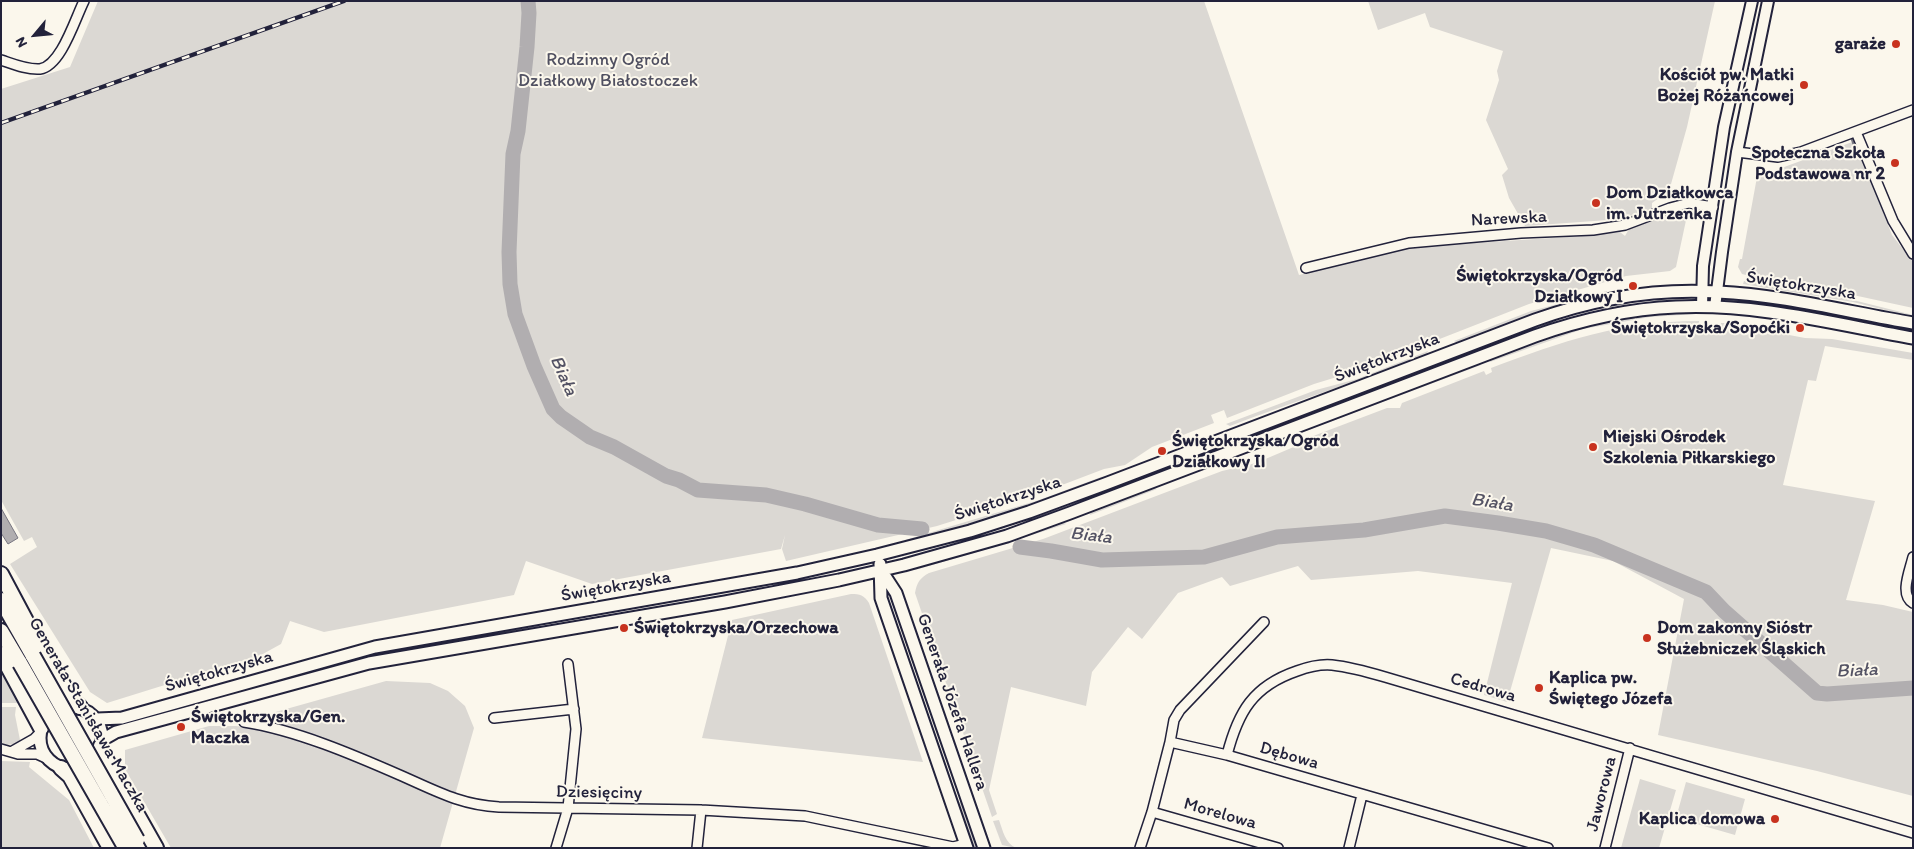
<!DOCTYPE html>
<meta charset="utf-8">
<style>
body{margin:0}
#map{position:relative;width:1914px;height:849px;overflow:hidden;background:#fbf7ec;font-family:Itim,sans-serif}
canvas{display:block}
.frame{position:absolute;inset:0;border:2px solid #22223b;pointer-events:none}
.north{position:absolute;left:10px;top:10px;width:50px;height:50px;-webkit-text-stroke:4px #fbf7ec;paint-order:stroke;rotate:242deg;font-size:14px;font-weight:700;line-height:20px;text-align:center;color:#22223b}
.north::after{content:'';display:block;margin:auto;width:18px;height:22px;background:#22223b;clip-path:polygon(50% 0,100% 100%,50% 72%,0 100%)}
</style>
<div id="map">
<canvas width="1914" height="849"></canvas>
<div class="frame"></div>
<div class="north">N</div>
</div>
<script>
const context = document.querySelector('canvas').getContext('2d');
context.lineJoin = 'round';
function fill(path, color) {
  context.fillStyle = color;
  context.fill(path, 'evenodd');
}
function stroke(path, color, width, dash) {
  context.strokeStyle = color;
  context.lineWidth = width;
  context.lineCap = dash ? 'butt' : 'round';
  context.setLineDash(dash || []);
  context.stroke(path);
}
function drawText(font, color, halo, rows, align = 'center') {
  context.font = font + ' Itim,sans-serif';
  context.lineWidth = 4;
  context.setLineDash([]);
  context.textBaseline = 'middle';
  context.strokeStyle = halo;
  context.fillStyle = color;
  for (const [text, x, y, turn = 0] of rows) {
    context.save();
    context.translate(x, y);
    context.rotate((+turn || 0) * Math.PI / 180);
    context.textAlign = isNaN(turn) ? turn : align;
    if (halo) context.strokeText(text, 0, 0);
    context.fillText(text, 0, 0);
    context.restore();
  }
}
fill(new Path2D(`
 M98,1h1106l95,274 112,-28 172,-11 37,-4 5,4 4,-7c15,-7 44,-19 59,-18l-12,56 -6,4 -44,5 -97,28 -166,65 -49,15 -87,34 -3,-8 -13,5 3,8 -62,24 -27,18 -21,4 -63,24 -104,33 -151,35 -4,-12 3,-14 -4,14 -189,35 -66,-23 -12,34 -190,37 -34,-11 -9,23 -20,11 -154,48 -17,-11 -80,-128 27,-17 -5,-10 -8,4 -23,-41v-411l69,-22z
 M1368,1h347l-28,126 -16,57 -4,8 -15,11v6l-30,10 -97,7 -16,-28 -7,-23 6,-6 -22,-49 13,-40 -2,-9 6,-20 -73,-24 -5,-14 -47,17z
 M1855,141l37,94 21,27v46l-106,-23 -61,-10 -4,-1 -4,-7 2,-8h2l15,-82z
 M1744,281l109,19 60,15v2l-60,-15 -110,-18z
 M1607,291v2l-6,3 -68,19 -75,28 -4,-2 77,-30z
 M1741,298l172,30v5l-172,-29z
 M1688,312l8,2 -46,3 -67,12 -93,33 1,-4 92,-32 44,-9z
 M1699,321v7l21,1 1,-6h19l28,8 37,7 27,1 81,14v7l-88,-14 -9,35 -8,-1 -25,105 92,16 -29,99 37,5 30,7v184l-96,-25 -159,-36 26,-136 -71,-38 -62,-13 -44,154 -23,-7 28,-112 -94,-12 -107,9 -13,-14 -68,20 -8,-9 -44,16 -36,46 -14,-12 -36,45 -6,34 -75,-19 -22,103 8,24 -5,3 -77,-224c2,-11 5,-15 14,-20l114,-34 179,-68 34,-8 40,-17 12,-8 79,-30h13l2,-5 82,-32 2,4 6,-3 -1,-4c72,-27 129,-47 208,-47z
 M1544,322l1,2 -39,18 -47,18 -2,-6z
 M1428,351l-2,5c-65,24 -131,45 -196,70l-4,-2 90,-34 41,-11z
 M1449,358l-32,18 -199,76 2,-7z
 M1479,363l2,2 -186,70 7,-5z
 M1213,448l-2,7 -139,52 32,-17z
 M1117,474l-79,29 -134,40 1,-3 134,-40 62,-23z
 M1153,487l4,2 -67,26 1,-4z
 M1063,522l3,2 -68,22 -83,24 -4,-2z
 M851,594c9,0 13,1 18,9l54,159 -221,-24 30,-118z
 M1,666l19,37h-19z
 M386,681l44,2 18,8 17,15 9,22 -34,120h-269l-46,-79v-19l84,-24h27l31,4 5,-17z
 M1,707h15l-1,8 5,25 -1,3 -12,2 -6,-3z
 M1,761l29,1 -1,5 40,33 25,48h-93z
 M1640,779l36,11 -17,58h-38z
 M1686,782l59,17 -10,36 -59,-17z
 M961,802l17,46h-5l-16,-45z
 M999,820c4,11 6,23 17,28l-14,-3 -9,-24z`), '#dbd8d3');
const water = new Path2D(`
 M1,508l17,30 -10,6 -7,-11z`);
fill(water, '#b1aeb0');
stroke(water, '#787681', 1);
stroke(new Path2D(`
 M1852,139l2,6`), '#787681', 2.5);
stroke(new Path2D(`
 M528,1l1,12 -2,34 -9,84 -5,23 -4,98 1,32 5,30 19,52 19,43 8,8 29,20 24,10 52,29 13,4 19,10 68,5 39,9 73,21 44,4
 M1020,547l31,4 51,9 102,-3 73,-20 87,-7 81,-14 53,7 48,8 48,14 112,47 18,19 93,82 10,1 86,-6`), '#b1aeb0', 15);
const minor = new Path2D(`
 M1,60c12,4 26,10 39,9 21,-3 35,-50 44,-68
 M1856,132l37,89 20,33
 M1737,152l41,5 23,-5 112,-42
 M1306,268l103,-25 112,-10 72,-3 32,-5 45,-17 19,-5 24,4
 M1913,557c-3,13 -14,38 0,46
 M1264,622l-84,88 -6,10 -4,22 57,13 321,93
 M494,718l80,-9
 M244,722c52,8 110,33 158,54 34,15 59,29 97,31l202,3 104,6 148,31 13,-3
 M1,749l17,5h19l11,5
 M11,752l23,-13 6,-6
 M1227,755c11,-43 26,-69 70,-84 11,-4 24,-7 35,-6 18,2 36,7 53,12l528,156
 M1152,812l126,36
 M556,848l12,-40 8,-79 -8,-65
 M697,848l4,-38
 M1140,848l12,-36 18,-70
 M1349,848l13,-53
 M1605,848l25,-100`);
const tertiary = new Path2D(`
 M1702,307l1,-41 21,-139 28,-126
 M1715,307l7,-55 15,-100 31,-151`);
const secondary = new Path2D(`
 M880,564l1,34 86,250
 M881,570l15,23 88,255
 M40 738a31 31 0 1 1 62 0a31 31 0 1 1-62 0Z
 M97,719l25,-1 253,-71 422,-74 80,-18 93,-24 59,-19 76,-28 430,-164c58,-21 121,-32 183,-28 65,3 130,20 195,31
 M102,740l14,-8 253,-69 356,-61 114,-22 65,-15 103,-29 63,-23 465,-177c45,-16 92,-27 141,-29 79,-4 159,17 237,31`);
const trunk = new Path2D(`
 M1,574l25,47 46,79 8,7
 M1,600l32,56
 M1,631l19,32
 M1,654l40,74
 M101,746l3,10 52,92
 M61,768l9,8 40,72`);
stroke(minor, '#22223b', 12);
stroke(tertiary, '#22223b', 14);
stroke(secondary, '#22223b', 15);
stroke(trunk, '#22223b', 18);
stroke(minor, '#fbf7ec', 9);
stroke(tertiary, '#fbf7ec', 10);
stroke(secondary, '#fbf7ec', 11);
stroke(trunk, '#fbf7ec', 14);
const rail = new Path2D(`
 M1,123l343,-122`);
stroke(rail, '#22223b', 4.5);
stroke(rail, '#fbf7ec', 2.5, [8]);
const trunkBridge = new Path2D(`
 M33,656l104,184
 M20,663l105,184`);
stroke(trunkBridge, '#22223b', 18, []);
stroke(trunkBridge, '#fbf7ec', 14);
for (const [x, y, r, color] of [
 [1896,44,5,"#c8321e"],
 [1804,85,5,"#c8321e"],
 [1895,163,5,"#c8321e"],
 [1596,203,5,"#c8321e"],
 [1633,286,5,"#c8321e"],
 [1800,328,5,"#c8321e"],
 [1593,447,5,"#c8321e"],
 [1162,451,5,"#c8321e"],
 [624,628,5,"#c8321e"],
 [1647,638,5,"#c8321e"],
 [1539,688,5,"#c8321e"],
 [181,727,5,"#c8321e"],
 [1775,819,5,"#c8321e"]
]) {
  const dot = new Path2D();
  dot.arc(x, y, r, 0, 2 * Math.PI);
  context.fillStyle = color;
  context.fill(dot);
  stroke(dot, '#fbf7ec', 2);
}
drawText('bold 18px', '#22223b', '#fbf7ec', [
 ["garaże",1886,44,"right"],
 ["Kościół pw. Matki",1794,75,"right"],
 ["Bożej Różańcowej",1794,96,"right"],
 ["Społeczna Szkoła",1885,153,"right"],
 ["Podstawowa nr 2",1885,174,"right"],
 ["Dom Działkowca",1606,193],
 ["im. Jutrzenka",1606,214],
 ["Świętokrzyska/Ogród",1623,276,"right"],
 ["Działkowy I",1623,297,"right"],
 ["Świętokrzyska/Sopoćki",1790,328,"right"],
 ["Miejski Ośrodek",1603,437],
 ["Szkolenia Piłkarskiego",1603,458],
 ["Świętokrzyska/Ogród",1172,441],
 ["Działkowy II",1172,462],
 ["Świętokrzyska/Orzechowa",634,628],
 ["Dom zakonny Sióstr",1657,628],
 ["Służebniczek Śląskich",1657,649],
 ["Kaplica pw.",1549,678],
 ["Świętego Józefa",1549,699],
 ["Świętokrzyska/Gen.",191,717],
 ["Maczka",191,738],
 ["Kaplica domowa",1765,819,"right"]
], 'left');
drawText('18px', '#505061', '#fbf7ec', [
 ["Rodzinny Ogród",608,60],
 ["Działkowy Białostoczek",608,81]
]);
drawText('18px', '#22223b', '#fbf7ec', [
 ["Narewska",1509,219,-3],
 ["Świętokrzyska",1801,286,9],
 ["Świętokrzyska",1387,358,-21],
 ["Świętokrzyska",1008,499,-18],
 ["Świętokrzyska",616,587,-10],
 ["Świętokrzyska",219,672,-16],
 ["Cedrowa",1483,688,16],
 ["Generała Józefa Hallera",952,702,71],
 ["Generała Stanisława Maczka",88,715,60],
 ["Dębowa",1289,756,16],
 ["Dziesięciny",599,793,1],
 ["Jaworowa",1602,794,-76],
 ["Morelowa",1220,814,16]
]);
drawText('italic 19px', '#545364', '#fbf7ec', [
 ["Biała",563,376,66],
 ["Biała",1492,503,9],
 ["Biała",1091,536,6],
 ["Biała",1857,671,-3]
]);
</script>
